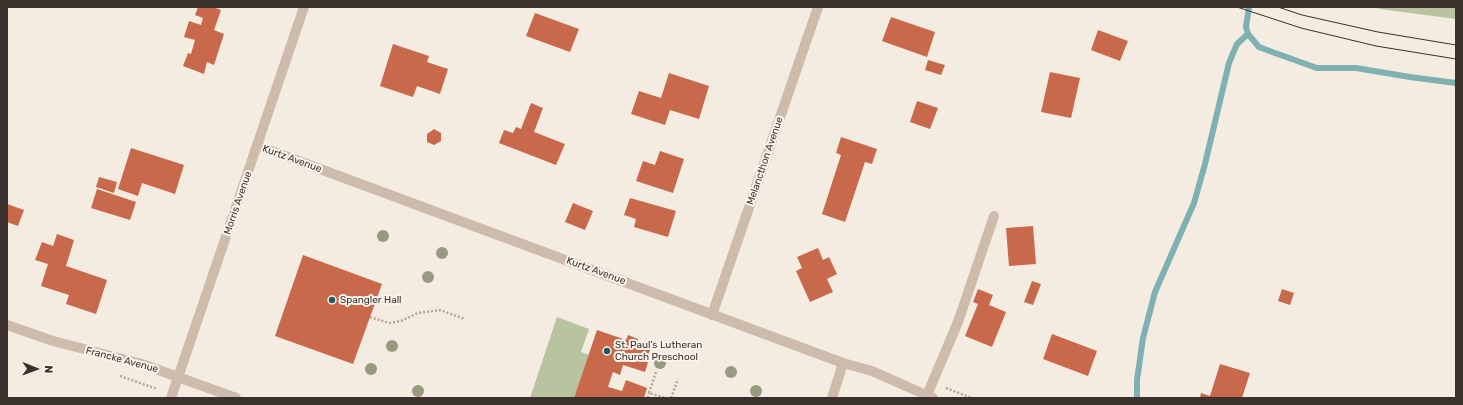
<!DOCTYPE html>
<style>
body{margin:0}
#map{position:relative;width:1463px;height:405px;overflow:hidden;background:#f4ebe1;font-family:Rubik,sans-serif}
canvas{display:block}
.frame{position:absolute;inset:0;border:8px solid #3b302b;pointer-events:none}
.north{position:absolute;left:16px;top:349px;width:40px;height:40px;-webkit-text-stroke:3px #fbf5ee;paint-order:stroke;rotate:91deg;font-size:11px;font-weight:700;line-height:16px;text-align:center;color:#3b302b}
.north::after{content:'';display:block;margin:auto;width:14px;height:18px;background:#3b302b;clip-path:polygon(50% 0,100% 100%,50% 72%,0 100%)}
</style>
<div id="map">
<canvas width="1463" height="405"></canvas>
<div class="frame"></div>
<div class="north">N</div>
</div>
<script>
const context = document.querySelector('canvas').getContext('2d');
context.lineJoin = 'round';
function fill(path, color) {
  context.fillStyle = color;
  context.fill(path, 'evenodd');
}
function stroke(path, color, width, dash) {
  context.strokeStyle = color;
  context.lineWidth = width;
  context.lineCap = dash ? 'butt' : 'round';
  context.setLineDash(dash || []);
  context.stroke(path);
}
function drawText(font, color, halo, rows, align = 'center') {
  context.font = font + ' Rubik,sans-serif';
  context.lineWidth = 4;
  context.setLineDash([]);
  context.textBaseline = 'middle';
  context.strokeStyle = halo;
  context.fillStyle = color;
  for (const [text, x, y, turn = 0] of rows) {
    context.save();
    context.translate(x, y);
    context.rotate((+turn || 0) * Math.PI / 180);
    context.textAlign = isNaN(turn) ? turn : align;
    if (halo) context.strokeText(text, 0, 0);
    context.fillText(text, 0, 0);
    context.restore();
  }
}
fill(new Path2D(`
 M1374,7h82v12l-76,-10z
 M557,317l32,12 -8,23 8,3 -15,43h-44z`), '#b8c4a0');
stroke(new Path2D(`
 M1249,7l-3,20 2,7 11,13 16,6 42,15h39l54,9 46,6
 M1137,398v-18l6,-42 12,-46 39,-89 11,-39 24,-101 8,-19 11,-10`), '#7fb0b2', 6);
fill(new Path2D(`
 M198,7h15l8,3 -7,20 10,4 -10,31 -7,-3 -3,12 -21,-8 5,-13 3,1 4,-14 -11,-3 5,-16 12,4 2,-7 -8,-3z
 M535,13l44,16 -9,23 -44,-16z
 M891,17l44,15 -8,25 -45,-16z
 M1098,30l30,11 -8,20 -29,-11z
 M393,44l36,12 -2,6 21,7 -8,25 -23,-8 -4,11 -33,-11z
 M928,60l17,5 -4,10 -16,-5z
 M1050,72l30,6 -9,40 -30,-6z
 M669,73l40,13 -10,33 -29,-9 -5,15 -34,-11 8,-23 22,7z
 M917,101l21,7 -8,21 -20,-7z
 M531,103l12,5 -9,24 31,12 -9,21 -57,-22 5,-13 9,3 3,-6 5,2z
 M434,129l7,4v8l-7,4 -7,-3v-8z
 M841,137l36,12 -5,15 -7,-2 -20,60 -23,-8 19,-59 -5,-2z
 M131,148l53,17 -9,29 -33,-11 -4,13 -20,-7z
 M660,151l24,8 -11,34 -37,-12 7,-20 12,4z
 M99,177l18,5 -3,11 -18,-6z
 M97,189l39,13 -6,18 -39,-12z
 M630,198l46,13 -8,26 -34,-10 2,-8 -12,-4z
 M573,203l20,8 -8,19 -20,-8z
 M7,204l17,6 -6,16 -11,-4z
 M1033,226l3,38 -27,2 -3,-38z
 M57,234l17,6 -8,26 41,14 -11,34 -30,-10 3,-9 -28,-9 7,-22 -13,-4 7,-18 11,4z
 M818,248l5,12 6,-3 8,17 -10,5 6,13 -23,10 -14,-31 6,-3 -5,-11z
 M303,255l79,29 -29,80 -78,-28z
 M1032,281l9,3 -8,21 -9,-3z
 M978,289l15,6 -4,10 17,7 -14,35 -27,-11 13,-32 -5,-2z
 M1282,289l12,4 -4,12 -12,-4z
 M597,330l29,10 2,-5 10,4 -1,4 14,4 -5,15h2l-3,10 -22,-7 -3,10 -7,-3 -5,15 14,4 4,-11 21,8 -3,10h-70z
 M1052,334l45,17 -9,25 -45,-17z
 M1220,364l30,9 -8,25h-42l1,-5 9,3z`), '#c8694b');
stroke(new Path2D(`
 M370,317l19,6 12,-2 17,-8 22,-3 25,9
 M656,372l-7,21 17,5
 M120,376l37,13
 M946,388l26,10
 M648,398l1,-5
 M671,398l7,-19`), '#b9a596', 2.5, [2, 2]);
stroke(new Path2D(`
 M927,395l31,-73 36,-106`), '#cdbbac', 10);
stroke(new Path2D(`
 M258,146l585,217 29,8 61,27
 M712,315l106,-308
 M7,325l46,16 89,23 94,34
 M171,398l133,-391
 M832,398l11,-35`), '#cdbbac', 10);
stroke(new Path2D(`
 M1237,7l64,21 75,18 80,13
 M1278,7l24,8 76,17 78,13`), '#3b302b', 1);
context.fillStyle = '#969b7f';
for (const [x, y] of [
 [383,236],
 [442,253],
 [428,277],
 [392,346],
 [660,363],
 [371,369],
 [731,372],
 [418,391],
 [756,391]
]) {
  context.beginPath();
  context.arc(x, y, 6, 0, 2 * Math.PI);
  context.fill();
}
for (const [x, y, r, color] of [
 [332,300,4,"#1f5a5e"],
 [607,351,4,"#1f5a5e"]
]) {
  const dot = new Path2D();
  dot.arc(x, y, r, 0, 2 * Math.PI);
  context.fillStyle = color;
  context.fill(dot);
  stroke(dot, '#fbf5ee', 1.5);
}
drawText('10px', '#3b302b', '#fbf5ee', [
 ["Kurtz Avenue",292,159,20],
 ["Melancthon Avenue",765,161,-71],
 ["Morris Avenue",238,203,-71],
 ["Kurtz Avenue",596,271,20],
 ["Francke Avenue",122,360,15]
]);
drawText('10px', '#3b302b', '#fbf5ee', [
 ["Spangler Hall",340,300],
 ["St. Paul's Lutheran",615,345],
 ["Church Preschool",615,357]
], 'left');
</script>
